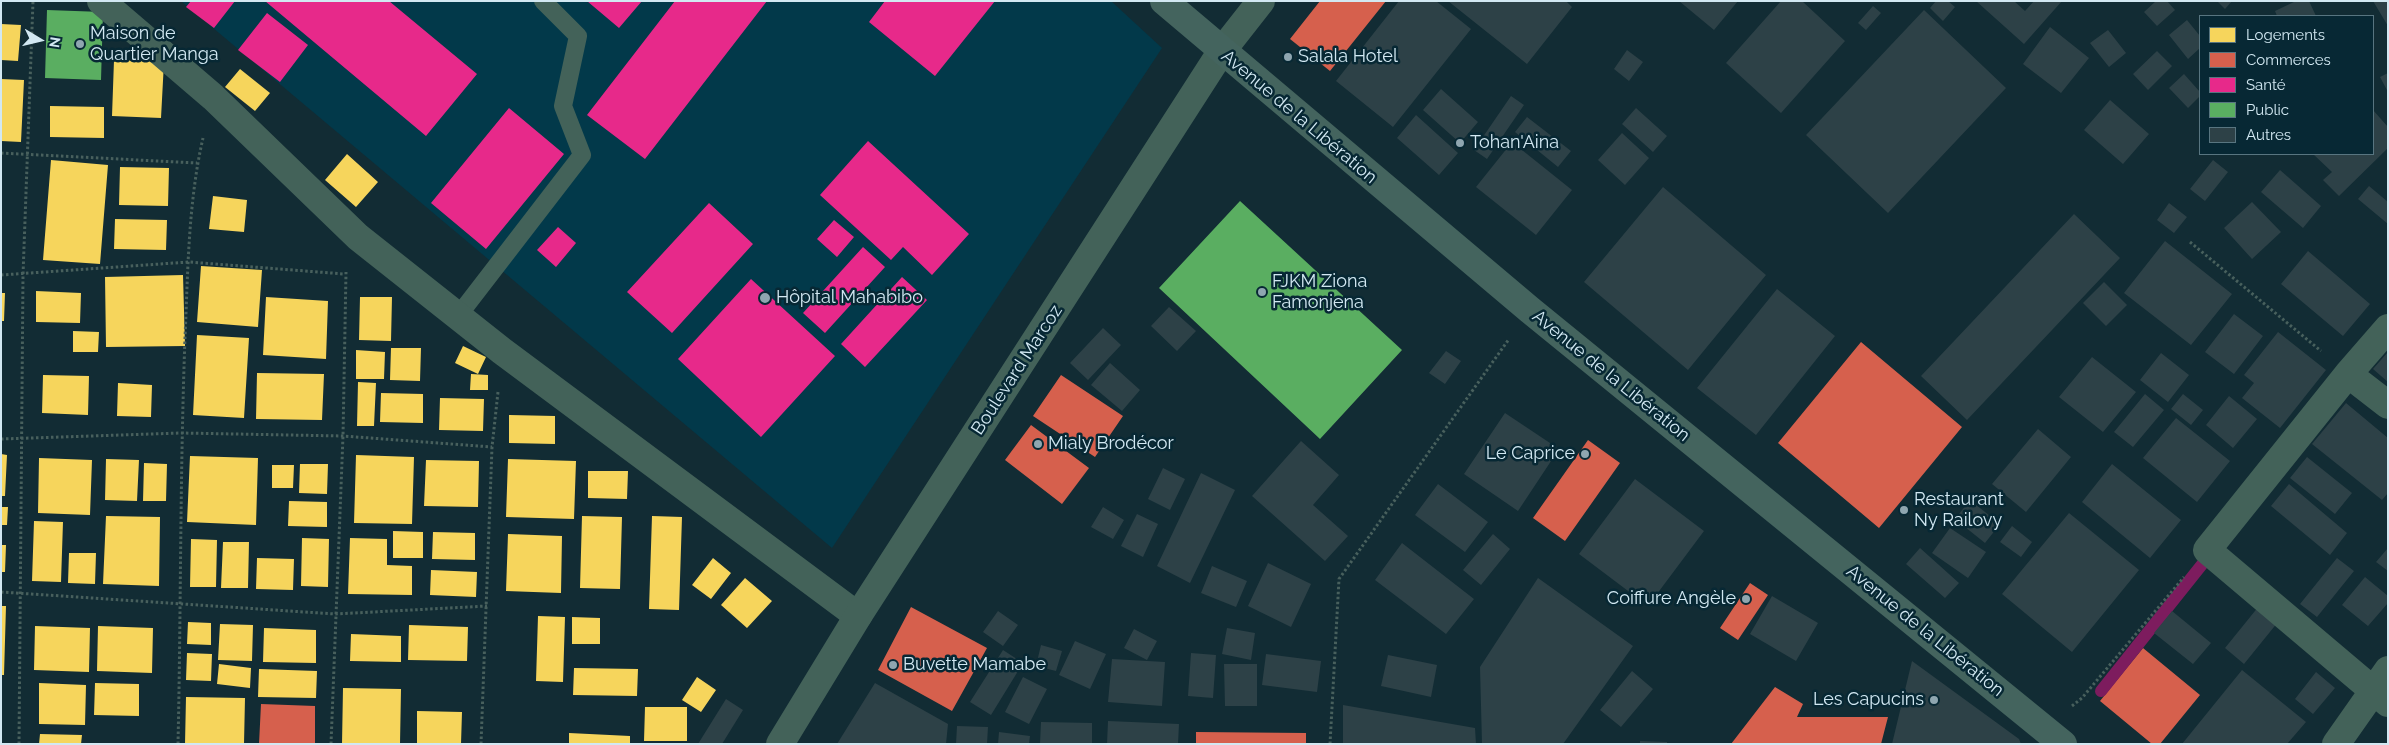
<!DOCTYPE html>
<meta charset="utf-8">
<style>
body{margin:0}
#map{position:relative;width:2389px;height:745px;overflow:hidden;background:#122c34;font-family:Raleway,sans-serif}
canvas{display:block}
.frame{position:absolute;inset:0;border:2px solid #d2e8f2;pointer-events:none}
.legend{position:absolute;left:2199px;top:15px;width:175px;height:140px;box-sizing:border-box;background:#072834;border:1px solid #587580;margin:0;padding:6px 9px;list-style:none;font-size:15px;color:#d2e8f2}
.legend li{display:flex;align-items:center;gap:10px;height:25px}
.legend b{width:25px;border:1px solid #587580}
.north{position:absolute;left:15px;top:15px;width:50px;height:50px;-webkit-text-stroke:4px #072834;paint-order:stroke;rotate:99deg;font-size:14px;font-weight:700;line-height:20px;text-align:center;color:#d2e8f2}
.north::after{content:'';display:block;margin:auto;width:18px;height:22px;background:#d2e8f2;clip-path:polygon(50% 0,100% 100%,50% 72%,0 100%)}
</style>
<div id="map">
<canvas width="2389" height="745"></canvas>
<div class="frame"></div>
<ul class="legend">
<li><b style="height:14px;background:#f6d55c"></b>Logements</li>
<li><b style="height:14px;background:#d6604d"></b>Commerces</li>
<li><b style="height:14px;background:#e7298a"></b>Santé</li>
<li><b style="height:14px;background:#5aae61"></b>Public</li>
<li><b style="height:14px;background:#2d4147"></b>Autres</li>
</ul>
<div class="north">N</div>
</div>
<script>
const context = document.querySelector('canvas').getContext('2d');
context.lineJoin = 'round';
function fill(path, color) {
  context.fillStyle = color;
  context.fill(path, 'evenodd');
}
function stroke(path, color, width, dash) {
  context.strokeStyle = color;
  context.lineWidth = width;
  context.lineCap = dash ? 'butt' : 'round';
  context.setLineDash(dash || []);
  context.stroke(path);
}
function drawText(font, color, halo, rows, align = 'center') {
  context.font = font + ' Raleway,sans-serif';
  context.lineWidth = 5;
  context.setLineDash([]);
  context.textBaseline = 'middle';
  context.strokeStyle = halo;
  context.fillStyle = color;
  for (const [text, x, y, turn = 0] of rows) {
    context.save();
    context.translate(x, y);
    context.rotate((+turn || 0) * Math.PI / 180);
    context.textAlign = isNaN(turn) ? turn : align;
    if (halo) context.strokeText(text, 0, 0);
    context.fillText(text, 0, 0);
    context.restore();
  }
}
fill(new Path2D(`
 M181,1h930l51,47 -330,500z`), '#02394a');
fill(new Path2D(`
 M1,24l20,1 -3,36 -17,-1z
 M114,60l50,2 -3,56 -49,-2z
 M240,69l30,24 -15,18 -30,-24z
 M1,79l23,1 -3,62 -20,-1z
 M50,106l54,1v31l-54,-1z
 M347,154l31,28 -22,25 -31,-27z
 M51,160l57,5 -8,99 -57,-4z
 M120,167l49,1 -1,38 -49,-1z
 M213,196l34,4 -3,32 -35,-3z
 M115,219l52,1 -1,30 -52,-1z
 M201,266l61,4 -4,57 -61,-5z
 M183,275l2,71 -79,1 -1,-70z
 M36,291l45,2 -1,30 -44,-1z
 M1,293h4l-1,28h-3z
 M266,297l62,4 -2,58 -63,-4z
 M360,297h32l-1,44 -32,-1z
 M73,331l26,1 -1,20h-25z
 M197,335l52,3 -5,80 -51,-3z
 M463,346l23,11 -8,17 -23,-11z
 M391,348h30l-1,33 -30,-1z
 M356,350l29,2 -1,27h-28z
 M257,373l67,1 -2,46 -66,-1z
 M471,374l17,1v15h-18z
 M43,375l46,1 -1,39 -46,-2z
 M358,382l18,1 -2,43h-17z
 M118,383l34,2 -1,32 -34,-1z
 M381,393l42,1v29l-43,-1z
 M440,398l44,1 -1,32 -44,-1z
 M509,415l46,1v28l-46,-1z
 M1,454l6,1 -2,41h-4z
 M356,455l58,2 -2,67 -58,-1z
 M190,456l68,2 -2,67 -69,-3z
 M39,458l53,2 -2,55 -52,-2z
 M106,459l33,1 -2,41 -32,-1z
 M508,459l68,2 -2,58 -68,-2z
 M426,460l53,1 -1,46 -54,-1z
 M144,463l23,1 -1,37h-23z
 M300,464h28l-1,30 -28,-1z
 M272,465h22l-1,23h-21z
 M588,471h40l-1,28 -39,-1z
 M289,501l38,1v25l-39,-1z
 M1,507h7l-1,18h-6z
 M106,516l54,1 -1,69 -56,-2z
 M582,516l40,1 -2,72 -40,-1z
 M652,516l30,1 -3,93 -30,-1z
 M34,521l29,1 -2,60 -29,-1z
 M393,531l30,1v26h-30z
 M433,532l42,1v27l-43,-1z
 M508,534l54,2 -1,57 -55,-2z
 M302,538l27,1 -1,48 -27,-1z
 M350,538l37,1v26l25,1v29l-64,-1z
 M191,539l26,1 -1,47h-26z
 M223,542h26l-1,46h-27z
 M1,545h5l-1,27h-4z
 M69,553h27l-1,31 -27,-1z
 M257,558l37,1 -1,31 -37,-1z
 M713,558l18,15 -20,26 -19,-14z
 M431,570l46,2 -1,25 -46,-2z
 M745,578l27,23 -25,27 -26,-23z
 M1,606h5l-2,69h-3z
 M538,616l27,1 -2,65 -27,-1z
 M572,617l28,1v26h-28z
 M188,622l23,1v22l-24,-1z
 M220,624l33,1 -1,36 -34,-1z
 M409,625l59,2 -1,34 -59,-1z
 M35,626l55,2 -1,44 -55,-2z
 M98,626l55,2 -1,45 -55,-2z
 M264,628l52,2v33l-53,-1z
 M351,634l50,2v26l-51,-1z
 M187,653l25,1 -1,27 -25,-1z
 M219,664l32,4 -1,20 -33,-4z
 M574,668l64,1 -1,27 -64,-1z
 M259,669l58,2 -1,27 -58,-1z
 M697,677l19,13 -15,22 -19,-12z
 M39,683l47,2 -1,40 -46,-1z
 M95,683l44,1v32l-45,-1z
 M343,688l58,1 -1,55h-58z
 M186,697l59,1 -1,46h-59z
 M645,707h42v34h-43z
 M417,711l45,1 -1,32h-44z
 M569,733l61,3v8h-61z
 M40,734l42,1 -1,9h-42z`), '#f6d55c');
fill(new Path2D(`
 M1320,1h66l-56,70 -40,-32z
 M1861,342l101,85 -83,101 -101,-85z
 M1061,375l62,41 -28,41 -62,-41z
 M1031,425l58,43 -27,36 -57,-44z
 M1588,440l32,23 -55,78 -32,-23z
 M1750,583l18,12 -30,45 -18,-12z
 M911,607l76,41 -35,63 -74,-41z
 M2143,648l57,47 -40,49h-8l-52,-43z
 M1775,687l28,17 -6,13h91l-7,27h-150z
 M261,704l54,2v38h-56z
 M1196,732l110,1v11h-110z`), '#d6604d');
fill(new Path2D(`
 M191,1h44l-21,27 -28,-21z
 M265,1h124l88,73 -51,62z
 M587,1h55l-23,27z
 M675,1h92l-122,158 -58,-44z
 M885,1h110l-60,75 -66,-54z
 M267,13l41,32 -28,37 -42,-32z
 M509,108l55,46 -78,95 -55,-46z
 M868,141l101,93 -37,41 -29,-28 -12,13 -71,-65z
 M709,203l44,41 -81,89 -45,-41z
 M834,220l20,17 -17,20 -20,-18z
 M558,227l18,16 -20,24 -19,-17z
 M863,247l22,20 -60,66 -22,-20z
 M902,277l25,23 -62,67 -24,-23z
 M751,279l84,77 -74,81 -83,-78z`), '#e7298a');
fill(new Path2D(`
 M47,10l56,2 -2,68 -56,-2z
 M1240,201l162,149 -82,89 -161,-151z`), '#5aae61');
stroke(new Path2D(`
 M2101,691l107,-134`), '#7d1c5e', 12);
fill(new Path2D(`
 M1399,1h37l35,28 -78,98 -57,-46z
 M1448,1h118l6,6 -45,57z
 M1679,1h59l-24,29z
 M1781,1h21l43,40 -64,72 -55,-50z
 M1936,1h12l7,6 -12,14 -13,-13z
 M1976,1h38l11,10 9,-10h28l-38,43z
 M2156,1h11l8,9 -18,16 -13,-14z
 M2217,1h15l-7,8z
 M2296,1h13l7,15h-39l-2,-5z
 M2373,1h15v25z
 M1873,6l8,7 -15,17 -8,-7z
 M1924,10l82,78 -118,125 -82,-78z
 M2187,20l13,16v12l-12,11 -19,-24z
 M2050,27l39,31 -28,35 -38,-29z
 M2108,30l18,23 -17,14 -19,-24z
 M1627,50l16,12 -14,19 -15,-12z
 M2157,51l15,15 -24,24 -15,-16z
 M2388,73v19l-8,-15z
 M2184,74l16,18v4l-12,12 -19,-20z
 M1441,89l37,33 -18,21 -37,-33z
 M1511,96l13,9 -37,54 -13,-9z
 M2110,100l39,34 -26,30 -39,-34z
 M1636,108l31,28 -14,16 -31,-28z
 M2373,110l15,17v21l-49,48 -16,-16 9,-8 -19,-18h60z
 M1416,115l42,38 -19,22 -42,-37z
 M1527,117l44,34 -13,16 -43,-35z
 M1622,133l27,25 -24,27 -27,-25z
 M1512,142l60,48 -36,45 -60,-48z
 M2213,160l15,12 -23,29 -15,-12z
 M2280,170l41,36 -18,22 -42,-36z
 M2369,186l19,16v22l-30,-25z
 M1663,187l103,88 -78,95 -104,-88z
 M2252,202l29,30 -29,27 -28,-31z
 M2169,203l18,14 -13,16 -17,-13z
 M2074,214l46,44 -153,162 -46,-44z
 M2165,241l67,53 -41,51 -67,-52z
 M2308,251l62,53 -27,32 -62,-52z
 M2104,282l23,23 -21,21 -23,-23z
 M1777,289l58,47 -79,99 -59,-47z
 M1169,307l27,24 -19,20 -26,-25z
 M2234,314l29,22 -29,38 -29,-22z
 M1103,328l18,17 -33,35 -18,-17z
 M2278,332l48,38 -46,58 -38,-30 12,-15 -10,-8z
 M1446,351l15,10 -16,23 -16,-11z
 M2388,352v30l-15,-13z
 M2161,353l28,22 -21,27 -28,-22z
 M2092,357l44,35 -33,40 -44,-35z
 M1110,363l30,27 -18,21 -31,-26z
 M2145,394l19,16 -31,37 -19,-15z
 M2183,394l20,16 -12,15 -20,-16z
 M2229,396l28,23 -24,29 -27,-23z
 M2346,403l42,35v55l-6,7 -70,-56z
 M1505,413l54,36 -41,62 -54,-37z
 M2176,418l54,43 -33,41 -54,-44z
 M2038,429l33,28 -45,55 -34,-28z
 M1301,441l38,34 -26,30 35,31 -23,25 -73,-65z
 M2307,457l45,36 -17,21 -45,-36z
 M2112,464l69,56 -31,38 -68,-56z
 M1163,468l22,11 -15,31 -22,-11z
 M1201,473l34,17 -45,93 -33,-17z
 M1635,479l69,52 -56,75 -69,-52z
 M1438,484l50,38 -23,30 -50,-37z
 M2289,484l58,49 -17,22 -59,-49z
 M1970,500l30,24 -15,19 -30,-24z
 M1103,507l21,13 -11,19 -22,-12z
 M2069,513l70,57 -67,82 -70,-58z
 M1137,514l21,10 -15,33 -22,-11z
 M2012,526l20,16 -11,15 -21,-15z
 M1950,528l36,24 -18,26 -36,-25z
 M1493,534l17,15 -29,36 -18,-15z
 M1402,543l72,56 -28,35 -71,-54z
 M1920,548l39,35 -14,15 -39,-34z
 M2388,548v23l-12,-9z
 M2337,558l17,13 -37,46 -17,-13z
 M1268,563l43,21 -20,43 -43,-21z
 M1212,566l35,15 -11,26 -35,-14z
 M2365,577l23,19v7l-20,23 -26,-21z
 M1538,578l95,68 -70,98h-81l-2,-77z
 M1772,596l46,27 -22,38 -46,-27z
 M2259,606l19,16 -34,42 -19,-16z
 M998,611l20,14 -15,21 -20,-14z
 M2172,611l39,32 -18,21 -39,-31z
 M1227,628l28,5 -4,27 -29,-6z
 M1134,629l23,12 -10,19 -23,-12z
 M1075,641l31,13 -16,35 -31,-14z
 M1041,645l21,6 -6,20 -20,-5z
 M1003,650l20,13 -32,52 -21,-13z
 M1191,653l25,2 -3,43 -25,-2z
 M1266,654l55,7 -4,31 -55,-7z
 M1388,655l49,10 -6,32 -50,-11z
 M1112,659l53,3 -3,44 -54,-4z
 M1912,661l107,78 2,5h-129z
 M1224,664h33v42h-32z
 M2242,670l64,52 -19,22h-105z
 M1632,671l21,18 -32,38 -21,-17z
 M2316,672l19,16 -22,26 -18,-15z
 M1023,677l24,12 -18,35 -24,-12z
 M875,683l73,41 -2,20h-109z
 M726,699l17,11 -21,34h-24z
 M1343,705l132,23 1,16h-133z
 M1108,721l71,3 -1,20h-71z
 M1041,722l51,1v21h-52z
 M957,726l31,1 -1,17h-31z
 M999,732l31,4 -1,8h-31z
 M1640,741l27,1v2h-27z`), '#2d4147');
stroke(new Path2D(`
 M1,153l196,10
 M2190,242l131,109
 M1,275l188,-13 155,12
 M1,439l180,-6 162,3 149,11
 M1,592l334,22 152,-8
 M2072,706l10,-8 102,-121
 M19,744l4,-469 10,-274
 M178,744c3,-136 2,-271 7,-406 3,-66 3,-135 18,-200
 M331,744l12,-308 3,-164
 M481,744l11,-297 6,-55
 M1330,744l9,-165 170,-240`), '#48605d', 3, [2.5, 2.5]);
stroke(new Path2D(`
 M458,316l124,-161 -19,-49 15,-70 -35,-35`), '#436259', 18);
stroke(new Path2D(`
 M101,1l112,96 145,140 144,114 356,265
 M2388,328l-40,46 -141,176 181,153
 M2348,374l40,31
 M2336,744l52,-74`), '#436259', 28);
stroke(new Path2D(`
 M780,744l78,-128 363,-564 40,-51`), '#436259', 28);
stroke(new Path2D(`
 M1164,1l366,309 533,434`), '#44645e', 28);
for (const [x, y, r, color] of [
 [80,44,5,"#8fa6b0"],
 [1288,57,5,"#8fa6b0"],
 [1460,143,5,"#8fa6b0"],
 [1262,292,5,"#8fa6b0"],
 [765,298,6,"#8fa6b0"],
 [1038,444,5,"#8fa6b0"],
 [1585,454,5,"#8fa6b0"],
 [1904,510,5,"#8fa6b0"],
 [1746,599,5,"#8fa6b0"],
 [893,665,5,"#8fa6b0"],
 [1934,700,5,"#8fa6b0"]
]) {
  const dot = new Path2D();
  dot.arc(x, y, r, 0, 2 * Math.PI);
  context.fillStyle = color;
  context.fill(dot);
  stroke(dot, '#072834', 2);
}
drawText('18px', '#d2e8f2', '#072834', [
 ["Maison de",90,34],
 ["Quartier Manga",90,55],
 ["Salala Hotel",1298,57],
 ["Tohan'Aina",1470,143],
 ["FJKM Ziona",1272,282],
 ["Famonjena",1272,303],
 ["Hôpital Mahabibo",776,298],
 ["Mialy Brodécor",1048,444],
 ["Le Caprice",1575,454,"right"],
 ["Restaurant",1914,500],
 ["Ny Railovy",1914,521],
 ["Coiffure Angèle",1736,599,"right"],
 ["Buvette Mamabe",903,665],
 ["Les Capucins",1924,700,"right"]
], 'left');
drawText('18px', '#d2e8f2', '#072834', [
 ["Avenue de la Libération",1299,117,40],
 ["Boulevard Marcoz",1017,370,-57],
 ["Avenue de la Libération",1611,376,39],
 ["Avenue de la Libération",1925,631,39]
]);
</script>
